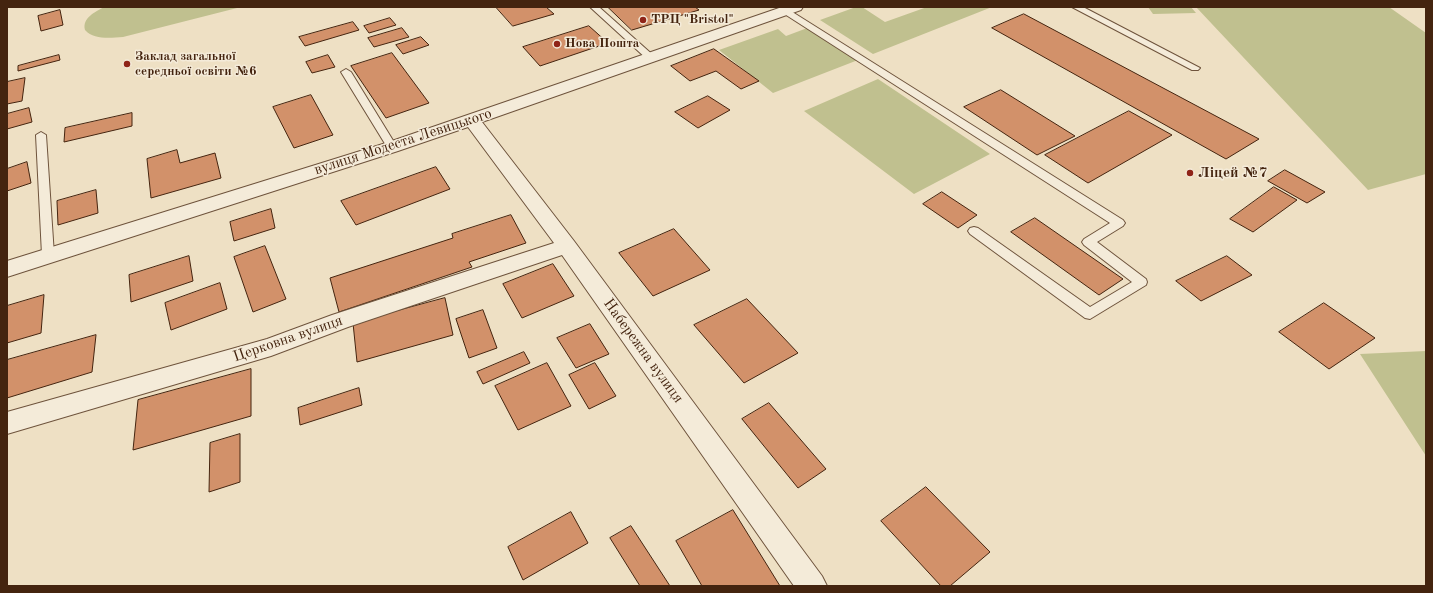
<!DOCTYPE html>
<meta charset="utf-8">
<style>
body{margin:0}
#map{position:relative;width:1433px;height:593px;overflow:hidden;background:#eee0c4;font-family:"Old Standard TT",serif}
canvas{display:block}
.frame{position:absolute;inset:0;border:8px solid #44240f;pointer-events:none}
</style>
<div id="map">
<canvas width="1433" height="593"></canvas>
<div class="frame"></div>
</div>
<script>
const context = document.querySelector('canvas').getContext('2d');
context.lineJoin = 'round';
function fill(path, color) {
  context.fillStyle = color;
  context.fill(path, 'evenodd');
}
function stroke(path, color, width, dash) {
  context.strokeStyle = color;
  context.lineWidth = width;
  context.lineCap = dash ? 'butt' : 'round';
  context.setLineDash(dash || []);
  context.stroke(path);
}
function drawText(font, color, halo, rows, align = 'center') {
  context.font = font + ' "Old Standard TT",serif';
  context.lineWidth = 3;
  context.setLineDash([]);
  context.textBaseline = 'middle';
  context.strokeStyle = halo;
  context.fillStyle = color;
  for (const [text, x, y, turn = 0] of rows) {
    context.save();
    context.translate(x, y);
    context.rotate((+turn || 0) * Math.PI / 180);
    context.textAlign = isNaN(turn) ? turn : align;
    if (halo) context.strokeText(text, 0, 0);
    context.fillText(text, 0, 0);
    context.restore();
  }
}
fill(new Path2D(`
 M104,7h137l-118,30c-13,1 -29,3 -38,-7 -3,-12 10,-18 19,-23z
 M856,7h6l23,15 42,-15h65l-119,47 -53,-34z
 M1148,7h43l5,6 -43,1z
 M1196,7h193l37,26v141l-58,16z
 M810,27l48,33 -85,33 -54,-43 59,-21 8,7z
 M878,79l112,75 -76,40 -110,-83z
 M1426,351v105l-66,-102z`), '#c0c08f');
const building = new Path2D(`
 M496,7h50l8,7 -41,12z
 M608,7h87l4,3 -67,20z
 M60,10l3,15 -22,6 -3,-15z
 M1024,14l235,125 -33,20 -234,-131z
 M390,18l6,7 -27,8 -5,-7z
 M353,22l6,8 -54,16 -6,-9z
 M589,26l19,17 -68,23 -17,-19z
 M402,28l7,9 -35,10 -6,-9z
 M421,37l8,8 -26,9 -7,-9z
 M714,49l45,32 -18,8 -25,-18 -26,10 -19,-15z
 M392,53l37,50 -43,15 -35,-52z
 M59,55l1,5 -42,11v-5z
 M328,55l7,12 -23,6 -6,-11z
 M25,78l-3,23 -15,3v-22z
 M1001,90l74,46 -38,19 -73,-48z
 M311,95l22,40 -39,13 -21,-41z
 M708,96l22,14 -32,18 -23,-16z
 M29,108l3,14 -25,7v-15z
 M1129,111l43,24 -84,48 -43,-28z
 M132,113v13l-68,16 1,-14z
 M177,150l3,13 35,-10 6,25 -70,20 -4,-39z
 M27,162l4,21 -24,8v-22z
 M436,167l14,22 -94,36 -15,-24z
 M1285,170l40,22 -18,11 -39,-22z
 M1274,187l23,13 -44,32 -23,-13z
 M96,190l2,23 -40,12 -1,-24z
 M942,192l35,23 -19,13 -35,-24z
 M271,209l4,19 -41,13 -4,-19z
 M511,215l15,28 -57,19 3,5 -133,45 -9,-34 123,-40 -1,-4z
 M1035,218l88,61 -24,16 -88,-63z
 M674,229l36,41 -57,26 -34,-43z
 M265,246l21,53 -33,13 -19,-55z
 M189,256l4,25 -62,21 -2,-27z
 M1227,256l25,19 -51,26 -25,-20z
 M553,264l21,32 -52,22 -19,-34z
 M220,283l7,26 -56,21 -6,-27z
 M44,295l-3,38 -34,10v-37z
 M445,298l8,37 -96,27 -4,-39z
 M747,299l51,54 -54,30 -50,-58z
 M1324,303l51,35 -46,31 -50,-37z
 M483,310l14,38 -28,10 -13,-39z
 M590,324l19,30 -33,14 -19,-30z
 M96,335l-4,37 -85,26v-38z
 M524,352l6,11 -47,21 -6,-12z
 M547,363l24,43 -53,24 -23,-44z
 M595,363l21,33 -27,13 -20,-34z
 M251,369v47l-118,34 5,-50z
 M359,388l3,17 -62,20 -2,-17z
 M769,403l57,66 -28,19 -56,-69z
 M240,434v48l-31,10 1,-49z
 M926,487l64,65 -40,34h-9l-60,-65z
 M733,510l47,76h-78l-26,-45z
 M571,512l17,31 -65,37 -15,-33z
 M631,526l39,60h-30l-30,-48z`);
fill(building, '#d2916a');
stroke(building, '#44240f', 1);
const service = new Path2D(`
 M590,7h9l55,49 2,2 -2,2h-6z
 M1072,7h11l117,61 -2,2h-6z
 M786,8l337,212 2,3 -2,3 -26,16 49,37 1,3 -1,3 -56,34 -5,-1 -115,-84 -2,-3 2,-3 4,-1 4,1 112,79 42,-25 -48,-37 -2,-3 2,-3 26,-16 -327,-210 -1,-2 1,-2z
 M346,69l5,3 46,75 -1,2 -4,1 -5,-3 -46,-75z
 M41,132l5,3 8,120 -2,3 -4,1 -4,-1 -2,-3 -6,-120z`);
const minor = new Path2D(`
 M782,7h21l-2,3 -319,112 92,119 248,335 5,10h-33l-232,-331 -214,72 -77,29 -264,78v-22l260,-73 65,-24 222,-72 -86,-116 -70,24 -391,126v-16l379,-118z`);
stroke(service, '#6e533c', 2);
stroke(minor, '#6e533c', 2);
fill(service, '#f4ebd9');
fill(minor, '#f4ebd9');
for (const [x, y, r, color] of [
 [643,20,4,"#8f2418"],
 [557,44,4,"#8f2418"],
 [127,64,4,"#8f2418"],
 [1190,173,4,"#8f2418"]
]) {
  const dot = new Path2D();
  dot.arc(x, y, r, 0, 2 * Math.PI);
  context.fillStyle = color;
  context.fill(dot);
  stroke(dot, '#f4ebd9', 1.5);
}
drawText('bold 13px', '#44240f', '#f4ebd9', [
 ["ТРЦ \"Bristol\"",651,20],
 ["Нова Пошта",565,44],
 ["Заклад загальної",135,57],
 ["середньої освіти №6",135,72]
], 'left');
drawText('15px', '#44240f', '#f4ebd9', [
 ["вулиця Модеста Левицького",403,142,-18],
 ["Церковна вулиця",288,339,-19],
 ["Набережна вулиця",643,351,54]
]);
drawText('bold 15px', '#44240f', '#f4ebd9', [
 ["Ліцей №7",1198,173]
], 'left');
</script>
